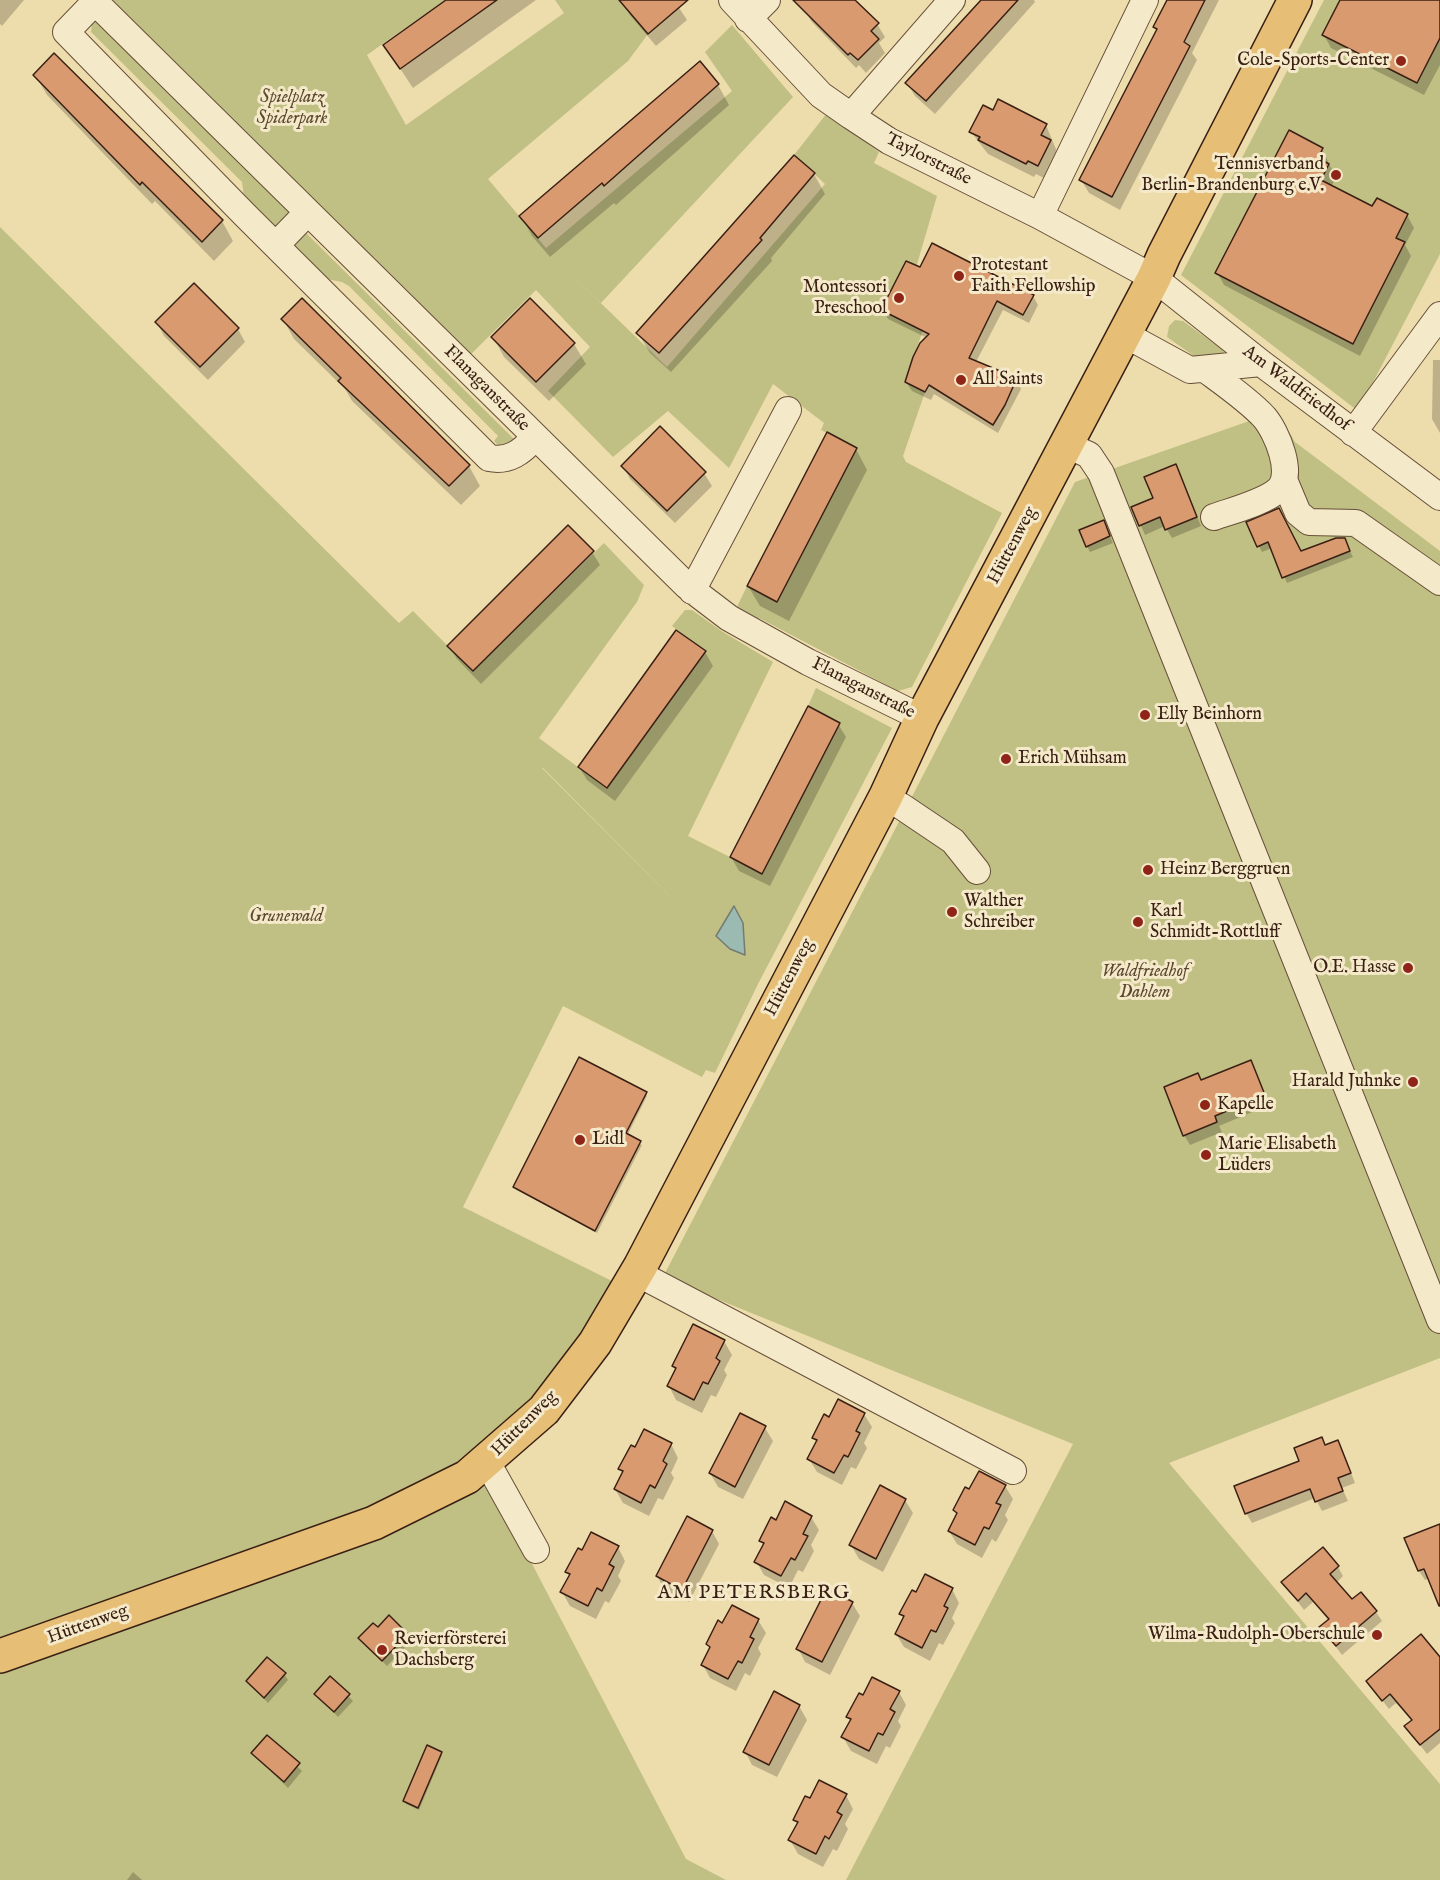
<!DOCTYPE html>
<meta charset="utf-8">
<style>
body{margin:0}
canvas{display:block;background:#eeddac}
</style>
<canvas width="1440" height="1880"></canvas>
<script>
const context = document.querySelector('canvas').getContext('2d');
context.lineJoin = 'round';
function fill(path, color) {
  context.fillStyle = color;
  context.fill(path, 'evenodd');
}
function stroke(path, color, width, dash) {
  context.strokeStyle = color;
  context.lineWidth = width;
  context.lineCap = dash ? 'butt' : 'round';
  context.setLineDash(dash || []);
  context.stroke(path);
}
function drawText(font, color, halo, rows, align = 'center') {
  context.font = font + ' "IM FELL English",serif';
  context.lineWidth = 6;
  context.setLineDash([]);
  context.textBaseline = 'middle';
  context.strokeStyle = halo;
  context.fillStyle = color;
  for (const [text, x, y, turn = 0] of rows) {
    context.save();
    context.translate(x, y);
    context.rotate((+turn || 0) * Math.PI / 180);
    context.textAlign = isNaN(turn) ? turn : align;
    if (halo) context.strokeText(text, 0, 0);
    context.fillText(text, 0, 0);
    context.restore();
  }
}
fill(new Path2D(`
 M106,0h339l-78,55 39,70 158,-112 -9,-13h65l28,34 -20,27 -140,118 58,69 186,-157 -27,-39 27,-27 61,72 -192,206 -50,-48 116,112 158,-183 -31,-29 33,-42 52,39 -5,11 63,33 -36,123 22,11 -18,52 20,10 -22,64 3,6 96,51 -90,174 -14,4 -137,-72 -26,-8 12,-25 30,16 79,-154 -35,-18 3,-7 -51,-39 -44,84 -61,-57 -55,46 -65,-66 42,-44 -54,-57 -68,67z
 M1324,0h116v254l-82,157 -177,-136z
 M99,21l190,186 -1,11 -12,10 -32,-31 -2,-15 -151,-150 1,-9z
 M0,227l399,396 14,-12 60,60 131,-128 40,42 -7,17 -98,136 67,50 100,-136 -34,-26 13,-16h7l31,22 50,30 -85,174 74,37 77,-150 -31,-17 8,-18 76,40 -134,256 -43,89 -9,-3 -4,7 -139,-71 -100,201 155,77 -92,128 -33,77 193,370 40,21h-726zM542,768h1l149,150z
 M306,233l215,213 -21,1 -6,-6 4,-5 -149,-150 -7,-4 -21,-4 -27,-29 1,-7z
 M1175,320l8,1 40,29 1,4 -23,7 -34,-24 2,-11z
 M1255,419l11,10 18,-6 11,19 145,109v807l-271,105 271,321v96h-594l227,-436 -410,-167 412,-795z`), '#c0bf84');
const water = new Path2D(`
 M734,906l9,17 2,32 -15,-6 -14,-13z`);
fill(water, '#9bbab1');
stroke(water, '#747c72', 1.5);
fill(new Path2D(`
 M0,0h24l-22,26 -2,-2z
 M446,0h90l-123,88 -28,-42z
 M625,0h49l13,20 -31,26 -26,-31 -8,-13z
 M812,0h41l24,24 8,13 -6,6 6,10 -19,20 -7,-8 -3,3 -45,-47 -7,-13z
 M982,0h52l1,2 -100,112 -20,-18 -8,-13z
 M1169,0h50l-27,53 5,7 -77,150 -31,-17 -8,-13 77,-149 -3,-4z
 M1342,0h98v65l-16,30 -93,-47 -7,-13z
 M54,55l168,166 11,20 -19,20 -59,-60 -3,3 -105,-109 -12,-20z
 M718,85l11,20 -113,100 -2,-2 -64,54 -18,-21 -11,-20z
 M1046,125l12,29 -12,25 -10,-5 -2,3 -46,-23 -17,-22z
 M1322,149l14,29 -5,9 42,21 34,7 7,13 -9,17 6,11 -51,100 -136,-71 -7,-13z
 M794,157l20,17 11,20 -54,64 1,3 -101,111 -21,-19 -12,-20z
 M921,269l112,27 5,9 -9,18 -26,-13 -27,52 40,17 5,10 -23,44 -64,-39 -3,6 -19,-9 -6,-9 21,-44 -39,-19 -5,-9z
 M530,300l44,44 12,20 -37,37 -45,-44 -11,-20z
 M283,319l186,147 11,20 -19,19 -109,-104 -7,-12 -51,-50z
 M157,323l81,6 7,13 -37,38 -44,-44z
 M1433,360h7v73l-8,-14z
 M856,449l11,21 -78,151 -29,-15 -12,-20z
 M623,466l81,7 8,13 -37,37 -45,-44z
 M1180,475l21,51 -29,12 -7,-12 -20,9 -12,-28 21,-9z
 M1248,523l52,30 44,-14 9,18 -66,26 -15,-35 -10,4z
 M1106,528l7,15 -23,9 -3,-6z
 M592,552l8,13 -119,119 -24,-25 -8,-13z
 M677,632l28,20 8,14 -98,135 -28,-21 -8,-13z
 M838,724l8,13 -76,149 -31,-15 -8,-14z
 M1250,1061l19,44 -50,21 3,6 -32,13 -6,-10 17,-54z
 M646,1093l1,3 -20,40 15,9 -45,88 -80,-43 -2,-3z
 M724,1341l8,14 -8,15 3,5 -11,22 -5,-2 -9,18 -26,-13 -7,-14 7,-15 -3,-5z
 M864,1414l8,13 -8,16 3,5 -11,21 -5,-2 -9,18 -25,-13 -8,-13 8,-16 -3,-5 15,-19z
 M765,1428l8,13 -30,58 -25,-12 -8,-14z
 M1322,1439l4,7 12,-4 5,9 12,32 -13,5 6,13 -26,10 -7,-13 -63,25 -6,-10z
 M671,1444l7,14 -7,15 3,5 -11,22 -5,-2 -9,18 -26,-13 -8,-14 8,-15 -3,-5 16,-20z
 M1005,1486l8,13 -8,16 3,5 -12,22 -4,-3 -10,19 -25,-14 -8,-13 8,-16 -3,-5 16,-19z
 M905,1500l8,13 -30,59 -24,-13 -8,-14z
 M811,1517l8,13 -8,15 3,6 -11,21 -5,-2 -9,18 -25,-13 -8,-14 8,-15 -3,-5z
 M1440,1526v79l-10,-27 -5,2 -6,-9z
 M712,1531l7,13 -30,58 -24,-12 -8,-14z
 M618,1547l7,14 -7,15 3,5 -12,22 -4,-2 -9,18 -26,-13 -8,-14 8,-15 -3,-5 16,-20z
 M1338,1567l5,9 -7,7 16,19 24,10 6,9 -40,34 -21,-28 8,-6 -16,-19 -9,8 -21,-28z
 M952,1589l7,14 -7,15 3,5 -12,22 -4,-2 -9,18 -26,-14 -8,-13 8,-15 -3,-5 16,-20z
 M852,1603l8,13 -30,59 -25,-13 -7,-14z
 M389,1617l22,24 -24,25 -27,-28 18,-9z
 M758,1620l8,13 -8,15 3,6 -11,22 -5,-3 -9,18 -26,-13 -7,-13 8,-15 -3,-6 15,-19z
 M1440,1662v81l-13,11 -21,-27 6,-6 -16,-18 -7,6 -21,-27z
 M284,1674l4,6 -20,23 -20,-21z
 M330,1678l23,23 -15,16 -22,-23z
 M899,1692l7,13 -8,16 3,5 -11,22 -4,-2 -9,18 -26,-13 -8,-14 8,-15 -3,-5 16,-20z
 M799,1706l8,14 -30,57 -25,-12 -7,-14z
 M267,1737l35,34 -14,17 -36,-35z
 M441,1753l1,2 -23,55 -13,-6 -1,-3z
 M846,1795l7,14 -8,15 3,5 -11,22 -4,-2 -10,18 -25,-13 -8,-14 8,-15 -3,-5 16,-20z
 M133,1872l9,8h-15z`), '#0003');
const building = new Path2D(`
 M446,0h51l-97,69 -17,-24z
 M619,0h69l-40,34z
 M793,0h62l24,23 -8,8 8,8 -21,21 -8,-7 -2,2z
 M981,0h37l-92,101 -21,-18z
 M1167,0h38l-21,42 6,4 -78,151 -33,-17 78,-151 -4,-2z
 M1340,0h100v38l-23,45 -95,-48z
 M54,53l169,167 -21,22 -60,-60 -2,3 -107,-110z
 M700,61l19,23 -115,102 -2,-3 -64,55 -19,-22z
 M998,99l49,25 -6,11 10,5 -13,26 -10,-5 -2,3 -48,-24 2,-3 -11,-5 14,-27 10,5z
 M1289,130l34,18 -5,10 11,6 -8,16 51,26 5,-8 31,16 -12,24 9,4 -52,102 -138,-71z
 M794,155l21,18 -55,65 2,2 -103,113 -23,-20z
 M932,243l102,52 -11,20 -26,-14 -28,57 48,20 -12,27 -12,20 -64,-40 -4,7 -20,-10 8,-25 7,-14 9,-9 -48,-24 25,-49 14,6z
 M194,283l45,45 -39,39 -45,-45z
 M302,298l168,167 -21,21 -111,-105 3,-3 -60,-59z
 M530,298l45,45 -39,39 -45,-45z
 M660,426l46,46 -39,39 -46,-45z
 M827,432l30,16 -80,154 -30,-16z
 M1176,464l21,53 -32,13 -5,-13 -21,9 -8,-19 22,-9 -9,-21z
 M1279,508l22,43 35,-13h9l5,13 -68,27 -14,-36 -11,5 -11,-25z
 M1104,520l6,16 -24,11 -7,-17z
 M568,525l26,26 -121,120 -26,-25z
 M676,630l30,21 -99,137 -29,-21z
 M808,706l32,17 -78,151 -32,-17z
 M579,1057l68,35 -21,41 15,8 -46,90 -82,-44z
 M1251,1060l14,35 -50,21 2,6 -34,14 -19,-49 34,-14 3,7z
 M693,1324l32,16 -9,18 4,3 -12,23 -5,-2 -9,18 -27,-14 9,-18 -4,-2z
 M838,1399l27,14 -9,18 4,2 -12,24 -4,-2 -10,18 -27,-14 10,-19 -5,-2 12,-24 5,3z
 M740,1413l26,13 -31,61 -26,-14z
 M644,1429l28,14 -9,18 4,3 -12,24 -5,-3 -9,18 -27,-14 9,-18 -5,-2 13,-24 4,2z
 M1322,1437l3,8 13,-5 13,33 -13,5 5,13 -28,11 -5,-13 -65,25 -11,-28 65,-25 -5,-13z
 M979,1471l27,14 -10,18 5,2 -12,24 -5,-2 -9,18 -27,-14 9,-18 -4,-3 12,-23 4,2z
 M880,1485l26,14 -30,60 -27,-14z
 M785,1501l27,15 -9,18 5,2 -13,24 -4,-2 -10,18 -27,-14 10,-19 -5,-2 12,-24 5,3z
 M687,1516l26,14 -31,60 -26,-14z
 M1440,1524v82h-1l-15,-37 -6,2 -14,-33z
 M591,1532l28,14 -10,18 5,3 -12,24 -5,-3 -9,18 -28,-14 10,-18 -5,-2 13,-24 4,2z
 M1323,1547l16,19 -9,8 22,25 9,-7 16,19 -41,35 -17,-19 10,-8 -23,-26 -8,8 -17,-19z
 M925,1574l28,14 -9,18 4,2 -12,24 -5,-2 -9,18 -27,-14 9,-18 -5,-2 13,-24 4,2z
 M827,1588l26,14 -31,60 -26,-13z
 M732,1605l27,14 -9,18 4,2 -12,24 -4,-2 -10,18 -27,-14 9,-18 -4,-3 12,-24 4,3z
 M389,1615l19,19 -26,27 -24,-23 15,-15 5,4z
 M1421,1634l19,23v72l-20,16 -16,-19 8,-6 -22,-26 -8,7 -16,-20z
 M267,1657l19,16 -22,25 -18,-17z
 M330,1676l20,18 -16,18 -20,-18z
 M872,1677l28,14 -10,18 5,3 -12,23 -5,-2 -9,18 -28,-14 10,-18 -5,-2 13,-24 4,2z
 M774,1691l26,14 -31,60 -26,-13z
 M267,1735l33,28 -16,19 -33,-29z
 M427,1745l15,7 -24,56 -15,-7z
 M819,1780l28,14 -10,18 5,3 -13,24 -4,-3 -9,18 -28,-14 10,-18 -5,-2 12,-24 5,2z`);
fill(building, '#d99a70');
stroke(building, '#3a2014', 1.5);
const minor = new Path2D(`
 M93,0l594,586 42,32 79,44 114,56
 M732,0l89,95 30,21 38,25 151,75 114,62 107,85 179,134
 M95,2l-29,30 179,183 244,243c20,4 33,-6 46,-21
 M748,19l19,-19
 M851,116l101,-116
 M1040,216l105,-216
 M276,245l32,-33
 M1124,334l66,36 71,-7
 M1206,370c19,14 42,30 58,47 13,15 31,58 14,73 -13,12 -47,21 -64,27
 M1353,433l87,-118
 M1067,445l22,10 12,18 339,847
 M1285,482l13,31 11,9 47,1 84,59
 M692,591l96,-181
 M901,806l52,35 24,30
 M637,1273l376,198
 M487,1462l49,88`);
const major = new Path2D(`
 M0,1656l374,-133 93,-46 77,-67 51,-67 45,-76 246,-471 36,-78 232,-440 10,-23 131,-255`);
stroke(minor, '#674f3a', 28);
stroke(major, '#3a2014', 36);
stroke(minor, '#f4e9c9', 26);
stroke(major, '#e7be76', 33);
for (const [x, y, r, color] of [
 [1401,61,6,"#8f2418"],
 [1336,175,6,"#8f2418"],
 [959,276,6,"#8f2418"],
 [899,298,6,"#8f2418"],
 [961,380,6,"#8f2418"],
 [1145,715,6,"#8f2418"],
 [1006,759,6,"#8f2418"],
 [1148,870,6,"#8f2418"],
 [952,912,6,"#8f2418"],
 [1138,922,6,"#8f2418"],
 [1408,968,6,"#8f2418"],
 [1413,1082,6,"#8f2418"],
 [1205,1105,6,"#8f2418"],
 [580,1140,6,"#8f2418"],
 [1206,1155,6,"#8f2418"],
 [1377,1635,6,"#8f2418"],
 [382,1650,6,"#8f2418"]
]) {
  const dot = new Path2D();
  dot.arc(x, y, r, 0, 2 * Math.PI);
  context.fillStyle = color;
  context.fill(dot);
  stroke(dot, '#f4e9c9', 2);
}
drawText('18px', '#3a2014', '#f4e9c9', [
 ["Cole-Sports-Center",1389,61,"right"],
 ["Tennisverband",1324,165,"right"],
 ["Berlin-Brandenburg e.V.",1324,186,"right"],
 ["Protestant",971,266],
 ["Faith Fellowship",971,287],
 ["Montessori",887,288,"right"],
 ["Preschool",887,309,"right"],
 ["All Saints",973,380],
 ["Elly Beinhorn",1157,715],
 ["Erich Mühsam",1018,759],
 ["Heinz Berggruen",1160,870],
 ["Walther",964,902],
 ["Schreiber",964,923],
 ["Karl",1150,912],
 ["Schmidt-Rottluff",1150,933],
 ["O.E. Hasse",1396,968,"right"],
 ["Harald Juhnke",1401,1082,"right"],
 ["Kapelle",1217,1105],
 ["Lidl",592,1140],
 ["Marie Elisabeth",1218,1145],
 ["Lüders",1218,1166],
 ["Wilma-Rudolph-Oberschule",1365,1635,"right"],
 ["Revierförsterei",394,1640],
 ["Dachsberg",394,1661]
], 'left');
drawText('italic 18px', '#5c4830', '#f4e9c9', [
 ["Spielplatz",292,98],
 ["Spiderpark",292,119],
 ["Grunewald",286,917],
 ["Waldfriedhof",1145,972],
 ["Dahlem",1145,993]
]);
drawText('18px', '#3a2014', '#f4e9c9', [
 ["Taylorstraße",928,160,27],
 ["Flanaganstraße",486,389,45],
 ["Am Waldfriedhof",1296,389,37],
 ["Hüttenweg",1013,546,-62],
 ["Flanaganstraße",863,689,27],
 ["Hüttenweg",790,978,-62],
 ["Hüttenweg",525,1424,-45],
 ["Hüttenweg",88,1625,-20]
]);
context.letterSpacing = '1.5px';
drawText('20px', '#3a2014', '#f4e9c9', [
 ["AM PETERSBERG",754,1594]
]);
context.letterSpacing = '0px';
</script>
